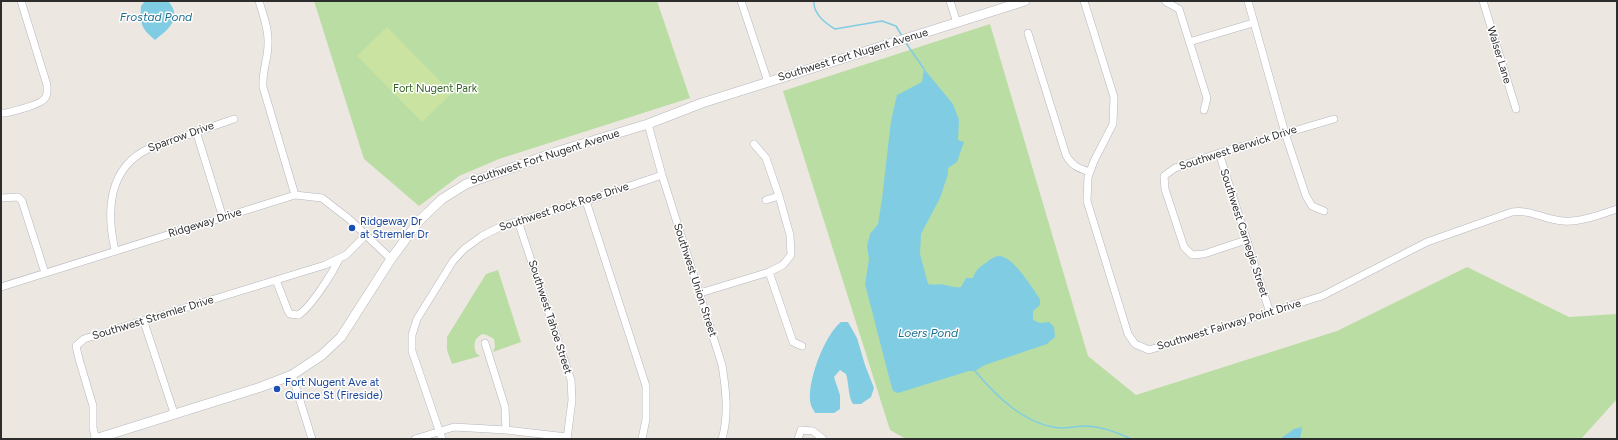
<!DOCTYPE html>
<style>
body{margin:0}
#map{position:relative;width:1618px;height:440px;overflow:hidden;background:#ede7e1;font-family:Figtree,sans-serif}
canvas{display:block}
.frame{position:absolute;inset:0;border:2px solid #2d2d2d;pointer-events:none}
</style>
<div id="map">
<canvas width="1618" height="440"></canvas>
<div class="frame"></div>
</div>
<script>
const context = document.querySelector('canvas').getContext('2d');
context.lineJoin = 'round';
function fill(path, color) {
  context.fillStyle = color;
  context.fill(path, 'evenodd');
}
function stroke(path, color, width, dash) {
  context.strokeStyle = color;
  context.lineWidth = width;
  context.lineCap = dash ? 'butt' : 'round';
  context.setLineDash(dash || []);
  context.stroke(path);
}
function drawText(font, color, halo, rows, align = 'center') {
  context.font = font + ' Figtree,sans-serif';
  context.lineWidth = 3;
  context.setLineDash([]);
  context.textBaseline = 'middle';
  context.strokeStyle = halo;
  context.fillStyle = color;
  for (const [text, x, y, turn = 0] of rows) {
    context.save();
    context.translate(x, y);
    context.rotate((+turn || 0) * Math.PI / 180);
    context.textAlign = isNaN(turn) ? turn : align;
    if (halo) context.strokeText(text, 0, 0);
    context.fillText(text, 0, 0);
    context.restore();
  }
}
fill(new Path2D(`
 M314,1h343l33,97 -191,61 -40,17 -40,30 -55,-47z
 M990,24l98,332 48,39 201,-64 130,-64 102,50 48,-3v85l-36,40h-675l-16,-9 -107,-339z
 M498,270l23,72 -28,10 2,-5 -1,-8 -7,-4 -5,-1c-8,5 -9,10 -6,19l4,3 -28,8 -5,-14v-13l39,-63z`), '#badda4');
fill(new Path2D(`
 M387,27l65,66 -30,29 -65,-66z`), '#cae3a1');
fill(new Path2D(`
 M145,1h23c15,17 1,28 -13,39 -14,-12 -15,-16 -14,-34z
 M924,69l29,35 6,16 -1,20 6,2 -7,20 -9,6v6l-8,24 -19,36 -1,20 8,30c7,2 11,-1 17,1 6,1 9,3 16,2l5,-9h7c3,-9 7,-11 14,-16 2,-2 7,-5 11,-6 15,-1 34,32 42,43v6l-7,6v9l7,3 9,-1 5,5 1,10 -8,7 -62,21 -10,6h-6l-71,22 -5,-2 -3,-10 -25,-97 4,-25 -2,-13 3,-12 8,-10 4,-25 9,-78 6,-26 25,-13z
 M841,322h7l9,16 8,27 9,23 -3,9 -10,7h-8c-5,-7 -4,-21 -7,-30l-6,-4 -6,7 6,18v14l-6,4h-19c-1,-3 -4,-6 -4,-8 -6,-20 14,-71 30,-83z
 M1302,427l-2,12h-20l14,-10z`), '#80cde3');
stroke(new Path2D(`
 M814,1c-1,13 11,22 21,28l47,-8 14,5 6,10
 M906,43l18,26
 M975,371c21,25 50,54 85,57 9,0 18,-2 27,-2 16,1 30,6 44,13`), '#80cde3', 1.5);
const minor = new Path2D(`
 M259,1c4,14 10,28 9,43 0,15 -6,27 -5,43l32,108
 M741,1l27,81
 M950,1l7,22
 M1084,1l30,96 -1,27 -19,37 -6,16 -1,24 41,133 7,10 14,6 173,-54 105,-54 85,-30c18,-3 33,8 51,9 15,2 39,-7 54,-12
 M1248,1l37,132 21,63 6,10 12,5
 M1483,1l33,108
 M1166,2l13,7 28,89 -3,12
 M1028,33l38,122c6,11 12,13 24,17
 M1189,42l64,-19
 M1,113h5c8,-2 35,-8 39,-15 3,-3 2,-8 2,-13l-26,-84
 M648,124l14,51 60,190c4,25 7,50 0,74
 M196,131l27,87
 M1219,153l51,160
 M1,198l17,-1 4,4 23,72
 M766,200l13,-4
 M586,201l60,185v33l-4,20
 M518,221l53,159 1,20 -5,39
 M1246,240l-42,14 -12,1 -8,-8 -19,-58 -1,-13 11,-8 44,-15 115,-34
 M115,250c-9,-39 -7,-83 35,-102l84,-29
 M769,272l24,70 9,4
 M276,280l12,31 2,3 8,1c12,-6 35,-43 41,-56
 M1,287l294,-92 27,3 27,21 42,40
 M700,293l69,-21 14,-7 8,-10 -1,-20 -11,-39 -13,-38 -12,-14
 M144,322l30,91
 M485,343l20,64 1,23
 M292,375l20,64
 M96,439l-3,-11v-22l-14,-47 -3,-13 8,-7 241,-74 21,-10 20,-20
 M415,439l39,-12 52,3 61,7
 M442,439l-30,-88v-16l5,-16 36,-58 11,-12 18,-13 20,-10 84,-25 76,-26
 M798,439l3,-9 12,1 10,8`);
const tertiary = new Path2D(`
 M95,439l166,-52 31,-12 30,-20 19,-18 50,-78 28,-38 23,-22 24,-15 93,-33 89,-27 54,-21 323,-102`);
stroke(minor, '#b4b7bf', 8);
stroke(tertiary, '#b4b7bf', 10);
stroke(minor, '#fff', 7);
stroke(tertiary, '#fff', 9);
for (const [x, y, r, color] of [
 [352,228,4,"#1a4fb4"],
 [277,389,4,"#1a4fb4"]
]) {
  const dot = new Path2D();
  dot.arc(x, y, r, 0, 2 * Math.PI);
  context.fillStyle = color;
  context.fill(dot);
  stroke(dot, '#fff', 1.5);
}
drawText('11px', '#2d2d2d', '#fff', [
 ["Southwest Fort Nugent Avenue",853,55,-17],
 ["Walser Lane",1499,55,73],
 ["Sparrow Drive",181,137,-20],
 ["Southwest Berwick Drive",1238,148,-18],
 ["Southwest Fort Nugent Avenue",545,157,-18],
 ["Southwest Rock Rose Drive",564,207,-18],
 ["Ridgeway Drive",205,223,-17],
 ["Southwest Carnegie Street",1244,233,72],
 ["Southwest Union Street",695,280,72],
 ["Southwest Tahoe Street",550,317,72],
 ["Southwest Stremler Drive",153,318,-17],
 ["Southwest Fairway Point Drive",1229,325,-17]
]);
drawText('11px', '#336423', '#fff', [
 ["Fort Nugent Park",435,89]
]);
drawText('11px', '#164399', '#fff', [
 ["Ridgeway Dr",360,222],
 ["at Stremler Dr",360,235],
 ["Fort Nugent Ave at",285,383],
 ["Quince St (Fireside)",285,396]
], 'left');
drawText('italic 12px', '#1c6e91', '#fff', [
 ["Frostad Pond",156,17],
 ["Loers Pond",928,333]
]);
</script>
